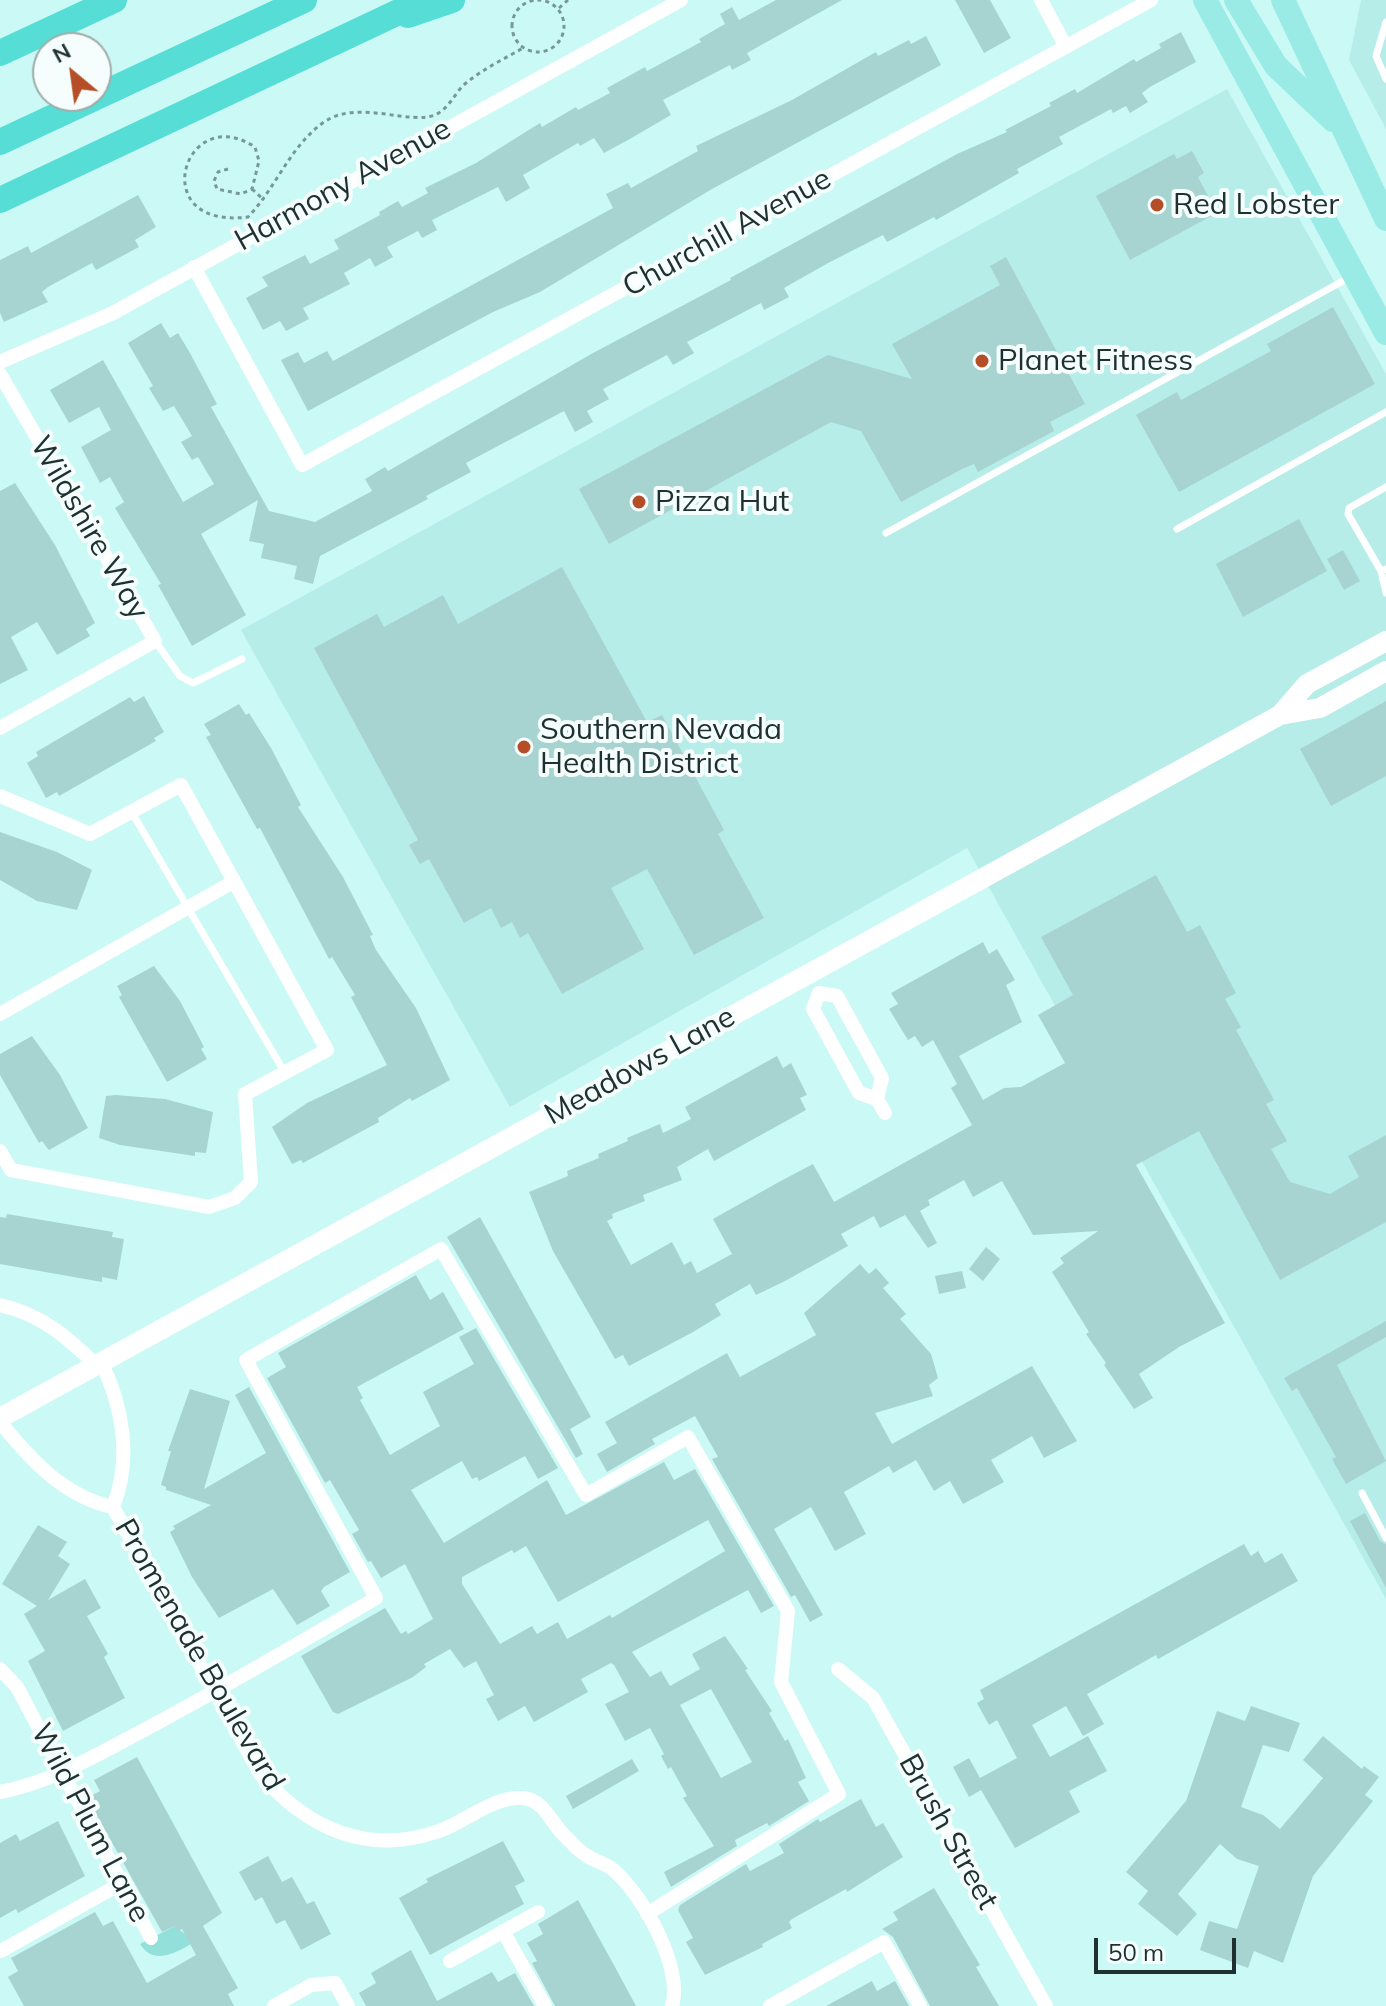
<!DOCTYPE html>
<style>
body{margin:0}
#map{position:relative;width:1386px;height:2006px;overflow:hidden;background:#cbfaf6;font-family:Mulish,sans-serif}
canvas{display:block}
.north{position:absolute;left:32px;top:32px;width:80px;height:80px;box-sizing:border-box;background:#f5fefd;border:2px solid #9facab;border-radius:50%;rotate:331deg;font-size:22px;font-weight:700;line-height:32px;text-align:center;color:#1e302f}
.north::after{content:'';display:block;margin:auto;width:28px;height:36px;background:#b54e27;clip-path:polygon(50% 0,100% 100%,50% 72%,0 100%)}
.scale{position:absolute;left:1094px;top:1938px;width:142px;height:36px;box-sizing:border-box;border:4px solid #1e302f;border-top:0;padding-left:10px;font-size:24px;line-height:28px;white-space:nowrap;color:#1e302f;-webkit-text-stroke:6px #f5fefd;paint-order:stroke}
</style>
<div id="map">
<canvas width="1386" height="2006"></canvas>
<div class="north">N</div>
<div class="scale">50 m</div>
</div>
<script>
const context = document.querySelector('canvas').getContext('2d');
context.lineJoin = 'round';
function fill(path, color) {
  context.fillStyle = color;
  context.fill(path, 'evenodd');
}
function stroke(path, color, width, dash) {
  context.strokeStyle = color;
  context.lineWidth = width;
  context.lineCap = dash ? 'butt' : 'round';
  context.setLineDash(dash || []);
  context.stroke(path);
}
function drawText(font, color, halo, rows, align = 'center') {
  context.font = font + ' Mulish,sans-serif';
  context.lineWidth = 8;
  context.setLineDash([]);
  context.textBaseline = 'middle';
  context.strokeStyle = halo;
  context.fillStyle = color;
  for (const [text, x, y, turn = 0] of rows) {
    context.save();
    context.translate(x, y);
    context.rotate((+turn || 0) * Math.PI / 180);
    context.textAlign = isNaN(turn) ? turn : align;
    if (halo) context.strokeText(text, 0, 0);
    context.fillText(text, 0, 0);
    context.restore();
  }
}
fill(new Path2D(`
 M1361,0h25v129l-37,-69z
 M1227,89l159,285v1225l-419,-751 -457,259 -269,-477z`), '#b6ede9');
fill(new Path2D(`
 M175,1926l10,8 19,2c-19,11 -48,34 -64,8z`), '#93e0da');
fill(new Path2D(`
 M776,0h66l-95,53 4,7 -19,10 -2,-5 -67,35 8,15 -43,25 -24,13 -10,-15 -14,8 -2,-3 -55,32 7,13 -24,14 -8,-15 -66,33 5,10 -15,8 -4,-7 -31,16 6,10 -18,10 -5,-9 -26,15 6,11 -47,24 6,11 -23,12 -6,-10 -17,9 -17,-32 22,-12 -6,-9 43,-22 5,9 29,-15 -5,-9 46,-25 -1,-3 19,-11 4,6 26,-14 -3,-5 51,-25 64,-40 2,4 34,-20 2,3 32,-17 -3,-5 38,-21 2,4 54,-29 -2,-3 26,-15 -5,-10 12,-7 7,13z
 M955,0h35l21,38 -27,15z
 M1181,32l15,30 -46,25 -8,6 6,9 -18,11 -4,-7 -13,7 -2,-4 -52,28 4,7 -46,25 2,4 -83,47 -2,-3 -47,25 -4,-7 -53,27 -46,26 5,9 -25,13 -3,-7 -74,39 7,11 -21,12 -6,-10 -64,34 6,10 -22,12 6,11 -18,10 -11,-21 -98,52 5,9 -45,24 2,3 -108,57 -7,28 -19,-5 3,-13 -36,-8 3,-14 -15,-3 9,-41 -57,34 45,81 -54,31 -34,-61 3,-1 -46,-76 9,-6 -14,-25 -10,6 -19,-36 30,-17 -12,-23 -30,16 -19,-33 53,-30 80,142 31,-18 -16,-27 -6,3 -11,-18 11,-6 -18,-30 -11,5 -14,-23 4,-2 -25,-43 33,-20 9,15 8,-5 12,20 27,51 -6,3 58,104 46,11 57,-31 -7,-12 20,-12 3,4 205,-118 138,-73 -1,-2 227,-124 50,-22 -2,-2 46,-24 -2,-3 26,-14 2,4 57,-34 2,3 25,-14 -2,-4z
 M926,36l15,29 -229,124 -172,103 -47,20 -185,99 -27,-51 17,-8 6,11 23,-12 6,10 280,-153 -7,-14 22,-11 3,5 67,-37 -2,-5 96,-46 84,-48 2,4 31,-16 2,4z
 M1192,151l12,22 -6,4 19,36 -87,47 -34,-64 78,-42 3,5z
 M138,195l18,32 -21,13 4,7 -43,23 -4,-7 -44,24 -6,5 6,10 -44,20 -4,-9v-53l28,-14 3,7z
 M1006,257l79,147 -35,18 4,9 -76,41 -4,-8 -12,5 -61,33 -40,-71 -30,-9 -222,122 -30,-55 249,-134 84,24 -20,-35 108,-59 -10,-19z
 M1333,307l42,77 -196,108 -43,-77 41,-23 4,8 90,-49 -4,-7z
 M15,483l40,62 40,78 -9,6 4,7 -33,19 -20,-33 -26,15 17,33 -28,14v-193z
 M1299,519l28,52 -84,46 -27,-53z
 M1343,550l17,31 -16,9 -17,-31z
 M562,567l85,155 15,-7 62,115 -6,4 46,84 -70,37 -47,-86 -36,19 33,61 -82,45 -34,-61 -8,5 -8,-16 -11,6 -10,-20 -27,15 -35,-64 -9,5 -11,-19 9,-5 -104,-192 63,-34 7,13 59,-32 15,29z
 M144,696l20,36 -10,6 2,3 -97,55 -2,-4 -11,6 -19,-35 11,-7 -2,-4 94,-55 4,5z
 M1386,701v75l-55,30 -31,-57z
 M239,704l7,11 3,-2 22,35 30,57 -3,2 45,70 30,58 -3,1 6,14 40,58 34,72 -38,21 -2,-3 -32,20 1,4 -76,41 -2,-3 -9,4 -20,-37 35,-24 80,-38 -36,-68 4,-2 -23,-38 -3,2 -69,-131 -3,1 -51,-92 5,-2 -7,-11z
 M0,832l57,20 35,18 -15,40 -40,-9 -37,-21z
 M1156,875l31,57 13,-7 36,68 -11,6 16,28 -5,3 38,70 -8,4 21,37 -16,8 19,33 40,12 29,-17 -11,-21 38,-21v87l-106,58 -81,-149 -63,34 89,158 -46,24 -40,27 14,24 -19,11 -30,-44 2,-2 -20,-29 3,-2 -37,-60 12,-9 -4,-5 38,-27 -65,4 -31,-54 -29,16 -9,-17 -36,20 2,5 -10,6 17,32 -9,5 -23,-33 -25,13 -6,-12 -33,18 7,12 -63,35 -29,14 -6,-11 -35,20 6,11 -28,17 -64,34 -6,-11 -8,4 -62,-108 -24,-59 39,-16 -1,-5 32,-13 -1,-4 30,-13 -1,-3 33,-14 3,9 28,-14 -6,-12 92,-51 6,12 8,-5 16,32 -7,3 6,12 -92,51 -6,-12 -31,18 5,13 -39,15 2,6 -33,13 1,4 -6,3 24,44 41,-23 12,23 7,-4 6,12 35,-19 -19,-35 64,-36 36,-19 21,38 138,-77 -21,-37 6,-4 -24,-44 -11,7 -7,-11 -7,4 -19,-31 9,-5 -7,-11 92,-51 6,12 8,-5 18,31 -9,5 16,37 -63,34 24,44 21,-12 17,-1 44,-24 -27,-48 35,-20 -32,-58z
 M154,966l26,35 24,46 -3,2 6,10 -40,23 -48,-85 3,-2 -5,-9z
 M32,1036l28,39 28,53 -39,22 -7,-9 -3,2 -39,-68v-21z
 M116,1095l49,4 48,13 -7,41 -11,-1v4l-75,-11 -21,-7 7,-42z
 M7,1214l106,18 -1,5 12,2 -7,41 -15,-3v5l-102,-18v-47l6,1z
 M480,1217l111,200 -21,12 13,25 -7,4 -129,-221z
 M986,1247l14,12 -17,22 -14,-12z
 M860,1264l9,10 7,-6 13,15 -6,5 23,26 -6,5 31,35 7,24 -9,7 4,11 -58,17 17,31 140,-78 45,75 -33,17 -12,-22 -41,24 13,22 -41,22 -13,-23 -16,10 -18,-31 -23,13 -4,-7 -45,26 22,42 -31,17 -24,-44 -37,22 49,86 -13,7 -15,-27 -4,2 -79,-138 6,-2 -23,-41 -43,23 3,5 -48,28 -10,-18 20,-11 -12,-21 122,-69 13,24 76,-42 -12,-22z
 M962,1271l4,17 -27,6 -4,-18z
 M416,1275l14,25 13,-8 21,37 -107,58 6,11 -3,2 30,55 50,-29 -17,-34 51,-28 -15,-27 17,-9 82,140 -20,11 -13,-23 -46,25 -2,-4 -5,2 -10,-18 -51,29 33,53 103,-63 19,35 98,-53 10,18 21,-11 79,137 -13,7 -13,-23 -116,62 18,25 11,-6 9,15 30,-17 -8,-15 33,-18 23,33 -3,1 27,41 -3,2 16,28 3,-2 18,39 -8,4 11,19 -40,25 -2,-3 -32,17 2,6 -66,41 -7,-15 50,-26 -31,-48 4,-2 -16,-29 -3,2 -7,-13 3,-2 -14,-26 -25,13 -20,-37 24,-12 -15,-27 -3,-2 -30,16 7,13 -54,30 -9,-16 -27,15 -12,-22 8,-4 -18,-34 -12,7 -14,-19 -26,15 2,3 -13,10 -75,37 -5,-2 -32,-56 84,-48 16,26 5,-3 2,3 25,-15 -28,-55 -24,14 -10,-17 -3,1 -16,-28 7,-4 -29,-50 -5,3 -58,-105 19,-11 -8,-14zM708,1520l17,31 -113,67 -2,-3 -43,24 -9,-17 -21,12 -5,-8 -32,18 -38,-60v-7l50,-27 2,3 12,-7 32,56zM711,1689l41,73 -31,16 -41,-73z
 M1386,1321v16l-49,28 49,96 -40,23 -14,-25 4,-2 -39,-69 -5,3 -8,-13z
 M249,1387l101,185 -26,15 -3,4 9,15 -33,19 -24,-36 -54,29 -27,-41 -22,-45 5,-3 -2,-3 38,-21 -45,-15v-3l-5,-2 10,-34h-3l22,-62 40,12 -26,88 62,-36 -31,-58z
 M1365,1513l15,28 6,3v44l-36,-67z
 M38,1525l29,17 -9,14 12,8 -22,36 37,-21 16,29 -14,8 21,38 -4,3 21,41 -62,33 -35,-70 17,-10 -21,-37 13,-8 -35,-22z
 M1244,1544l7,12 7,-5 7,12 17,-10 16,28 -140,78 -2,-4 -69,39 17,30 -21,12 -17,-30 -34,19 18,32 38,-21 19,35 -38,20 11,21 -65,36 -34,-58 -12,7 -16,-30 16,-9 11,20 37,-20 -20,-38 -8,5 -12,-22 7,-4 -4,-9z
 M1251,1706l49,17 -11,29 -26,-7 -22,62 22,8 17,14 43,-51 -20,-18 20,-24 39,33 2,-3 15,11 -14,18 8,6 -60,75 -30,87 -29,-12 -6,17 -48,-18 9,-29 28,8 22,-63 -22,-7 -17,-15 -42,50 19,20 -20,22 -39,-32 10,-13 -22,-19 60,-71 31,-90 28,10z
 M137,1757l85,156 -19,13 35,62 -10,6 6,12h-210l-16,-29 10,-6 -7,-13 84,-46 8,14 10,-5 34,62 49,-28 -14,-26 -5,2 -2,-5 -13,6 -75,-134 13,-7 -6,-11z
 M632,1759l7,12 -66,38 -7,-13z
 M861,1799l15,28 7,-4 20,34 -56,35 -1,-3 -54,30 -3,3 3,6 -30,16 1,3 -58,28 -19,-33 7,-4 -15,-28 2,-5 66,-41 4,7 34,-18 -5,-9 39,-25 2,3z
 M58,1821l27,55 -67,37 -2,-4 -16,9v-75l16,-9 4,7z
 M503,1841l22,40 -10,5 9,18 -94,51 -31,-57 29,-16 -2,-3z
 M268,1856l14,26 10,-5 15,27 7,-3 17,33 -30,16 -16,-30 -9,4 -14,-27 -7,4 -16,-29z
 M934,1888l46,77 -4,2 23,39h-69l-37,-69 -11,-8 16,-9 -5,-8z
 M578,1900l37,67 21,39h-81l-23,-43 5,-2 -10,-18 16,-9 -5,-10z
 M411,1950l26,51 55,-29 6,10 17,-9 19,33h-168l-7,-13 17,-10 -5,-10z
 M872,1981l5,10 18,-10 14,25h-83z`), '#a7d4d0');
stroke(new Path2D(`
 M512 26a26 26 0 1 1 52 0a26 26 0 1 1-52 0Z
 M559,8l9,-8
 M228,169l-10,3 -4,9 3,8 24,5 11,-5 7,-28 -4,-14c-71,-47 -111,83 -7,70 28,-29 42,-71 76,-95 35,-24 87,5 113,-8 14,-8 18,-22 29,-31 17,-14 38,-24 57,-35
 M252,189l12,11`), '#779895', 3, [4, 4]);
stroke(new Path2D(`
 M1386,22l-10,34 10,23
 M1386,487l-37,21 -1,6 33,57 5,-2
 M1177,529l209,-117
 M886,533l466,-257
 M1381,571l5,22
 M155,641l25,35 13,7 49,-24
 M131,811l154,262
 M1362,1493l24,45`), '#fff', 7);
stroke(new Path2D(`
 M1041,0l25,47
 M194,267l108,198 849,-465
 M0,362l113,-49 568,-313
 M0,374l155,267 -155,87
 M0,796l90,38 91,-49 146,265 -82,44 6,88 -16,16 -26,9 -198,-37 -11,-19
 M819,993l18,3 45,82 -5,21 8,14
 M819,993l-6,16 46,84 18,6
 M0,1014l233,-132
 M0,1305c41,9 67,32 96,60
 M101,1362c22,44 31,98 12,145l148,268c47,54 107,81 178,56 27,-9 53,-35 84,-33 22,2 28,26 43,39 7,7 14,16 23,20 6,4 15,6 22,11 30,23 73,100 61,138
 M0,1422c30,37 64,75 113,85
 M0,1669l17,18 134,251
 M838,1669l35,29 173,308
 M0,1792c53,-10 98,-38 146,-63 78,-42 154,-86 230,-131l-130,-238 195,-111 145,246 102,-58 100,174 -7,71 58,112 -192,120
 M503,1931l42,75
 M1,1951l121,-68
 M450,1961l88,-49
 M274,2006l37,-21 24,-2 13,23
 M770,2006l114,-64 36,64`), '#fff', 14);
stroke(new Path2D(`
 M1280,715l27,-31 79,-43
 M0,1418l1280,-703 40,-7 66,-37`), '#fff', 20);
stroke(new Path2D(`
 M1205,0l181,333
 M1236,0l40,66 57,54
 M1283,0l103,219`), '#9aebe6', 24);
stroke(new Path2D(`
 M408,15l44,-15
 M0,53l114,-53
 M0,142l304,-142
 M0,200l424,-200`), '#56ddd5', 26);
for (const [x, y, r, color] of [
 [1157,205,8,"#b54e27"],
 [982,361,8,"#b54e27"],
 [639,502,8,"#b54e27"],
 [524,747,8,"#b54e27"]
]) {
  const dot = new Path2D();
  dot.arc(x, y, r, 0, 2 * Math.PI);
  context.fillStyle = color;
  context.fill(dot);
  stroke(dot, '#f5fefd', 3);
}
drawText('30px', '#1e302f', '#f5fefd', [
 ["Harmony Avenue",343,185,-29],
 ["Churchill Avenue",727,233,-29],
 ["Wildshire Way",89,528,60],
 ["Meadows Lane",640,1066,-29],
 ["Promenade Boulevard",199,1655,60],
 ["Wild Plum Lane",90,1823,62],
 ["Brush Street",948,1832,61]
]);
drawText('30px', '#1e302f', '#f5fefd', [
 ["Red Lobster",1173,205],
 ["Planet Fitness",998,361],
 ["Pizza Hut",655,502],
 ["Southern Nevada",540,730],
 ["Health District",540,764]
], 'left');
</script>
